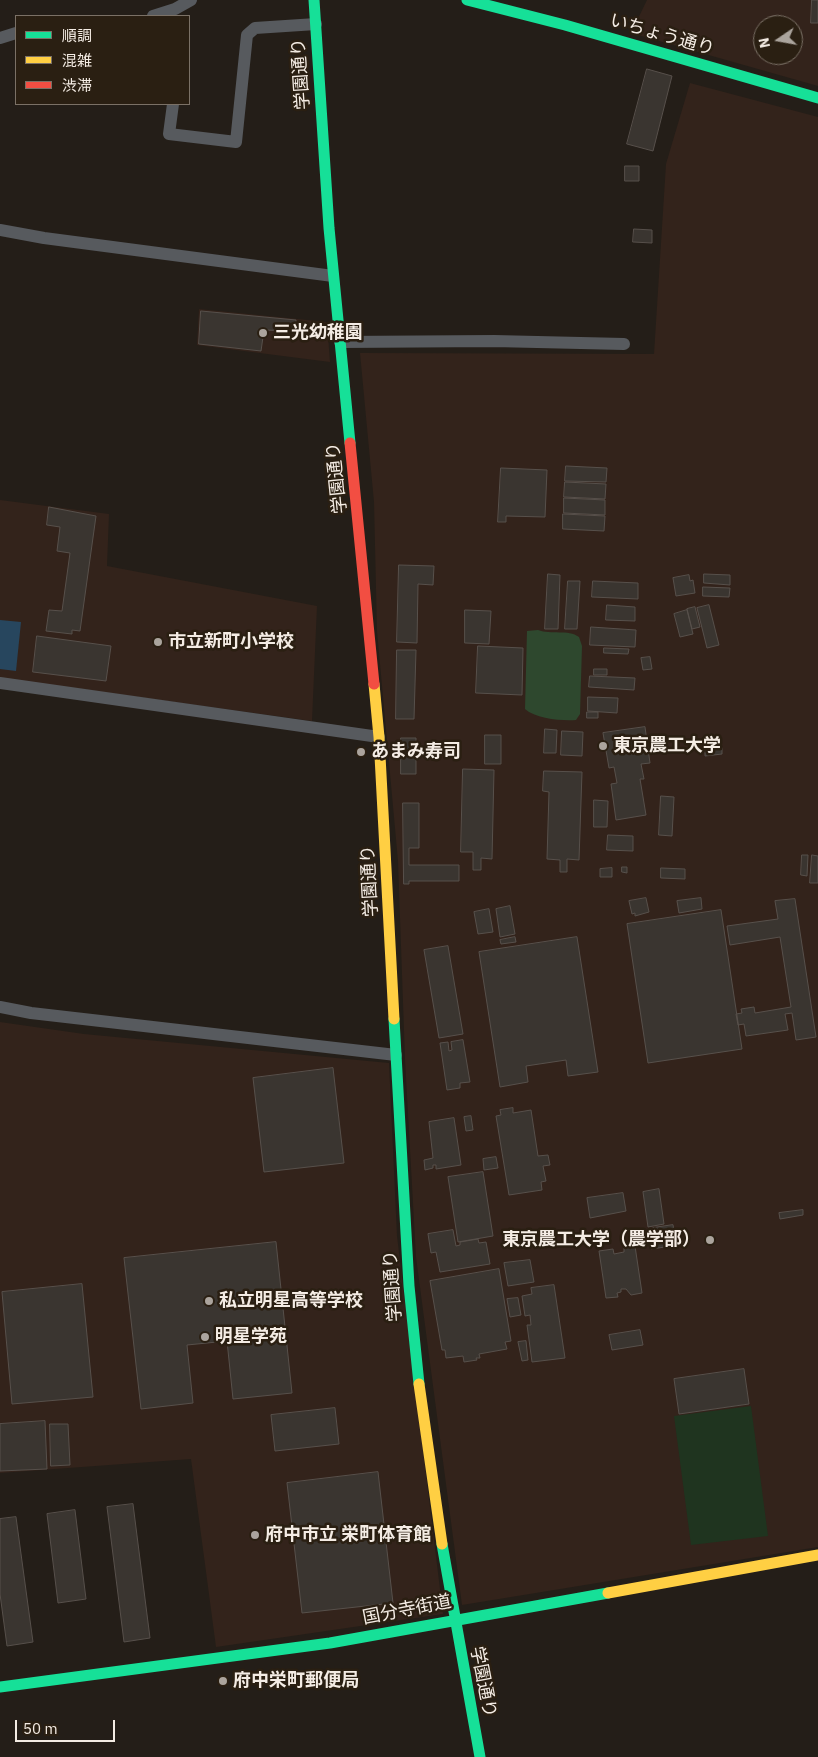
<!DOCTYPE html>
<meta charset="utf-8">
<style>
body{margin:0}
#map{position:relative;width:818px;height:1757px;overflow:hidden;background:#241e18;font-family:"IBM Plex Sans","Noto Sans JP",sans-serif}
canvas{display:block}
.legend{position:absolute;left:15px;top:15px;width:175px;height:90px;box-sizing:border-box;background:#2a1f12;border:1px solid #7b7166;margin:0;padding:6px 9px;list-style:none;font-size:15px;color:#f4ece4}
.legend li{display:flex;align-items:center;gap:10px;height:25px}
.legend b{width:25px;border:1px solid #7b7166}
.north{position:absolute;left:753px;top:15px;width:50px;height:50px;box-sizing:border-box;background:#2a1f12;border:1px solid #7b7166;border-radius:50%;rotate:258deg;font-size:14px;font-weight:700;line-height:20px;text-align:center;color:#f4ece4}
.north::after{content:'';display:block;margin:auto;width:18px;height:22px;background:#aba49d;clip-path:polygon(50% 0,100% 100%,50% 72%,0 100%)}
.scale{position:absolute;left:15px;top:1720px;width:100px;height:22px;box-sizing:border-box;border:2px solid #f4ece4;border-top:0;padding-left:6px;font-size:15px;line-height:18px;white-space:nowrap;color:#f4ece4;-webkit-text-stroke:4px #2a1f12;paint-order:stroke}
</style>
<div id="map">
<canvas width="818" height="1757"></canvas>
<ul class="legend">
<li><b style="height:6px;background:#16e098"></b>順調</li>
<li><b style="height:6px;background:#ffcf43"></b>混雑</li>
<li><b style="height:6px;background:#f24e42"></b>渋滞</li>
</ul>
<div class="north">N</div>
<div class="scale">50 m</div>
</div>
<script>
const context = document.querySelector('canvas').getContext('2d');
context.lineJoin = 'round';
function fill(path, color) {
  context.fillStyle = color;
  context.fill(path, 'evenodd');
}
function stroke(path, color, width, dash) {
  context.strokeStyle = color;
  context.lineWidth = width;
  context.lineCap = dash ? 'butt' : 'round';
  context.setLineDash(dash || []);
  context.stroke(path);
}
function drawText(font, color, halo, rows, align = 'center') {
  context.font = font + ' "IBM Plex Sans","Noto Sans JP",sans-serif';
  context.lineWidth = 5;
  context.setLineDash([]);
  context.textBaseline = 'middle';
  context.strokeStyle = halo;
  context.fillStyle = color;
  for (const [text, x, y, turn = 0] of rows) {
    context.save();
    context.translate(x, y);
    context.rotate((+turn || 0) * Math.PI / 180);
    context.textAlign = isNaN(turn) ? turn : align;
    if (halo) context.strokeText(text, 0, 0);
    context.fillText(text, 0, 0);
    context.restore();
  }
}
fill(new Path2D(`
 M647,0h171v86l-187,-53zM763,25h30v30h-30z
 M690,83l128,34v1430l-356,58 -46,-348 -11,-198 -7,-198 -21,-230 -3,-129 -14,-149 294,1 12,-190z
 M199,309l128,13 3,40 -133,-17z
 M0,500l109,14 -2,52 210,40 -5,115 -312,-43z
 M0,1022l84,12 305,29 8,173 46,378 -227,33 -25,-188 -191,14z`), '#33231b');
fill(new Path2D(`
 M751,1406l17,130 -77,9 -17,-129z`), '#1f341f');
fill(new Path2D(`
 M538,630c13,5 30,-1 41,7l3,9 -2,68 -4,6c-14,1 -40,-1 -51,-11l2,-78z`), '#2e482e');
fill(new Path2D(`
 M0,620l21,2 -5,49 -16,-2z`), '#27465e');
const building = new Path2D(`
 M812,0h6v23h-7z
 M647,69l25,7 -19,75 -26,-7z
 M625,166h14v15h-14z
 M634,229l18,1v13l-19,-1z
 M201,311l95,9 -1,11 -31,-1 -3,21 -62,-7z
 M566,466l41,2 -1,14 -41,-1z
 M501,468l46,2 -2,47 -39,-1v6h-8z
 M565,482l41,2 -1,15 -41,-2z
 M564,498l41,2v15l-41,-2z
 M49,507l47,9 -16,115 -8,-1v4l-26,-3 3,-21 13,1 8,-58 -13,-2 3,-24 -13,-2z
 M563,514l42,2 -1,15 -41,-2z
 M399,565l35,1 -1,19 -15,-1 -1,59 -20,-1z
 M548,574l12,1 -2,54h-13z
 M704,574l26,1v10l-26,-2z
 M689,575l1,6 3,-1 2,13 -19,3 -3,-18z
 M568,581h12l-3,48h-12z
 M593,581l45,2v16l-46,-2z
 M703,587l27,1 -1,9 -26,-1z
 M607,605l28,2v14l-29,-1z
 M709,605l10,40 -12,3 -10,-40z
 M695,607l5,20 -8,2 -5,-20z
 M465,610l26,1 -2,33 -24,-1z
 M687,610l6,24 -13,3 -6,-23z
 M591,627l45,3 -1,17 -45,-2z
 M37,636l74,10 -5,35 -73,-9z
 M478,646l45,2 -1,47 -46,-2z
 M604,648l25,1 -1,5 -24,-1z
 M397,650h19l-2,69h-18z
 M650,657l2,12 -9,1 -2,-12z
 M594,669h13v6h-13z
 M590,676l45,2 -1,12 -45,-3z
 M588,697l30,1 -1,15 -29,-2z
 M587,712h11v6h-11z
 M645,727l5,36 -9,1 3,15h-4l6,36 -30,5 -5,-36 6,-1 -3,-16 -5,1 -6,-35z
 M545,729l12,1 -1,23h-12z
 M562,731l21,1 -1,24 -21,-1z
 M485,735h16v29h-16z
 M401,738h15v36h-15z
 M722,748v6l-17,2v-6z
 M463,769l31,1 -2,89 -11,-1v12h-8v-18h-12z
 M544,771l38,1 -3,88 -12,-1v13h-7v-12l-13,-1 2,-67 -6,-1z
 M661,796l13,1 -2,39 -13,-1z
 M594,800l14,1 -1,26h-13z
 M403,803h16v45h-10v17h50v16h-50v3h-5z
 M608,835l25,1v15l-26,-1z
 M802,855h6l-1,21 -6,-1z
 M812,855l6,1v27h-8z
 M622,867h5v6l-5,-1z
 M612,868v9h-12v-8z
 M661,868l24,1v10l-24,-1z
 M646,898l3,14 -14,4v-3l-3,1 -3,-13z
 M701,898l1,11 -23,4 -2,-12z
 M795,899l21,138 -20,3 -4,-27 -7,1 3,16 -42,6 -2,-12 -6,1 -2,-11 6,-1 -1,-4 13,-2 1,6 36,-6 -11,-70 -50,8 -3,-19 51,-7 -3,-18z
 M510,906l5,28 -15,3 -4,-28z
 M489,909l4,23 -15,2 -4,-22z
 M721,910l21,139 -94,14 -21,-139z
 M515,937l1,5 -15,2 -1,-4z
 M577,937l21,135 -30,4 -2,-16 -40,6 2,16 -28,5 -21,-135z
 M448,946l15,88 -24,4 -15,-88z
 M463,1040l7,42 -10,1v5l-13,2 -7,-47 8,-1 1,9 3,-1 -1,-8z
 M333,1068l11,95 -80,9 -11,-94z
 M513,1108v5l18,-3 7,46 10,-1 2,10 -7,1 3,15 -5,1 1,8 -33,5 -13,-79 5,-1 -1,-5z
 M471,1116l2,14 -7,1 -2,-14z
 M454,1118l7,47 -25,4v-4h-3v3l-8,2 -1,-10 9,-2 -4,-36z
 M496,1157l2,11 -14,2 -1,-11z
 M483,1172l10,64 -35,6 -10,-65z
 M659,1189l5,35 -16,3 -5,-35z
 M623,1193l3,18 -36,7 -3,-20z
 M803,1210v5l-23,4 -1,-6z
 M673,1225l2,11 -21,3 -1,-11z
 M453,1230l3,16 4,-1v-3l18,-3 1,4 7,-1 4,22 -50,8 -4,-20 -5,1 -3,-19z
 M677,1236l2,9 -28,4 -1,-9z
 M276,1242l16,151 -59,6 -6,-58 -40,4 6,58 -52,6 -17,-151z
 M635,1246l7,47 -11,2 -5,-6h-5v3l-4,1 1,4 -12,1 -7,-47 14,-2 1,5 10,-2v-5z
 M530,1260l4,22 -26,4 -4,-23z
 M499,1269l12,72 -6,1 2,7 -28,5 1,4h-4l1,2 -13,2 -1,-6 -17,2 -1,-8h-3l-12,-69z
 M82,1284l11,113 -81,7 -10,-112z
 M554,1285l11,73 -33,4 -5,-37h4l-1,-10 -5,1 -3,-20 10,-2 -1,-6z
 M518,1298l3,17 -11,2 -3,-18z
 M640,1330l3,15 -31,5 -3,-15z
 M526,1341l2,19 -6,1 -4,-19z
 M744,1369l5,35 -70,10 -5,-35z
 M335,1408l4,36 -64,7 -4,-36z
 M45,1421l2,48 -47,2v-47z
 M50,1424h18l2,41 -19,1z
 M378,1472l15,131 -91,10 -15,-130z
 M133,1504l17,134 -26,4 -17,-135z
 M75,1510l11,89 -28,4 -11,-89z
 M16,1517l17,125 -26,4 -7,-52v-75z`);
fill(building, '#3a3530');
stroke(building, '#57504b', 1);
stroke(new Path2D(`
 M153,16l22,-7 16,-9
 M0,38l16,-5
 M173,104l-4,30 67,8 11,-107 8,-7 61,-4
 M0,230l44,8 289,38
 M340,342l154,-1 130,3
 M0,683l379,54
 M0,1007l31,6 365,42`), '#575a5e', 12);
stroke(new Path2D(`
 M314,0l15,228 21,215
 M467,0l98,25 253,73
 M394,1019l15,267 10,98
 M442,1544l38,213
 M0,1687l330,-44 278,-50`), '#16e098', 11);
stroke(new Path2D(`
 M374,684l5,53 15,282
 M419,1384l23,160
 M608,1593l210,-38`), '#ffcf43', 11);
stroke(new Path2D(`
 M350,443l24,241`), '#f24e42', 11);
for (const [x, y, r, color] of [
 [263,333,5,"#aba49d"],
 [158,642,5,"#aba49d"],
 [603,746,5,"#aba49d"],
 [361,752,5,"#aba49d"],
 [710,1240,5,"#aba49d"],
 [209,1301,5,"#aba49d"],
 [205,1337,5,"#aba49d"],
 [255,1535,5,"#aba49d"],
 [223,1681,5,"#aba49d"]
]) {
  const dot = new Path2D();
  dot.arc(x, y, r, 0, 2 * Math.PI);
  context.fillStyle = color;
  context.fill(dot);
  stroke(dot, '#2a1f12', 2);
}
drawText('18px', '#f4ece4', '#2a1f12', [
 ["いちょう通り",662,35,16],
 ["学園通り",301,74,-94],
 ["学園通り",337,478,-96],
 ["学園通り",370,881,-93],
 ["学園通り",393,1286,-94],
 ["国分寺街道",407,1610,-11],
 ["学園通り",483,1682,79]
]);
drawText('bold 18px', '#f4ece4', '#2a1f12', [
 ["三光幼稚園",273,333],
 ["市立新町小学校",168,642],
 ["東京農工大学",613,746],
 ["あまみ寿司",371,752],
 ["東京農工大学（農学部）",700,1240,"right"],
 ["私立明星高等学校",219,1301],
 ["明星学苑",215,1337],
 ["府中市立 栄町体育館",265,1535],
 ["府中栄町郵便局",233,1681]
], 'left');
</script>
